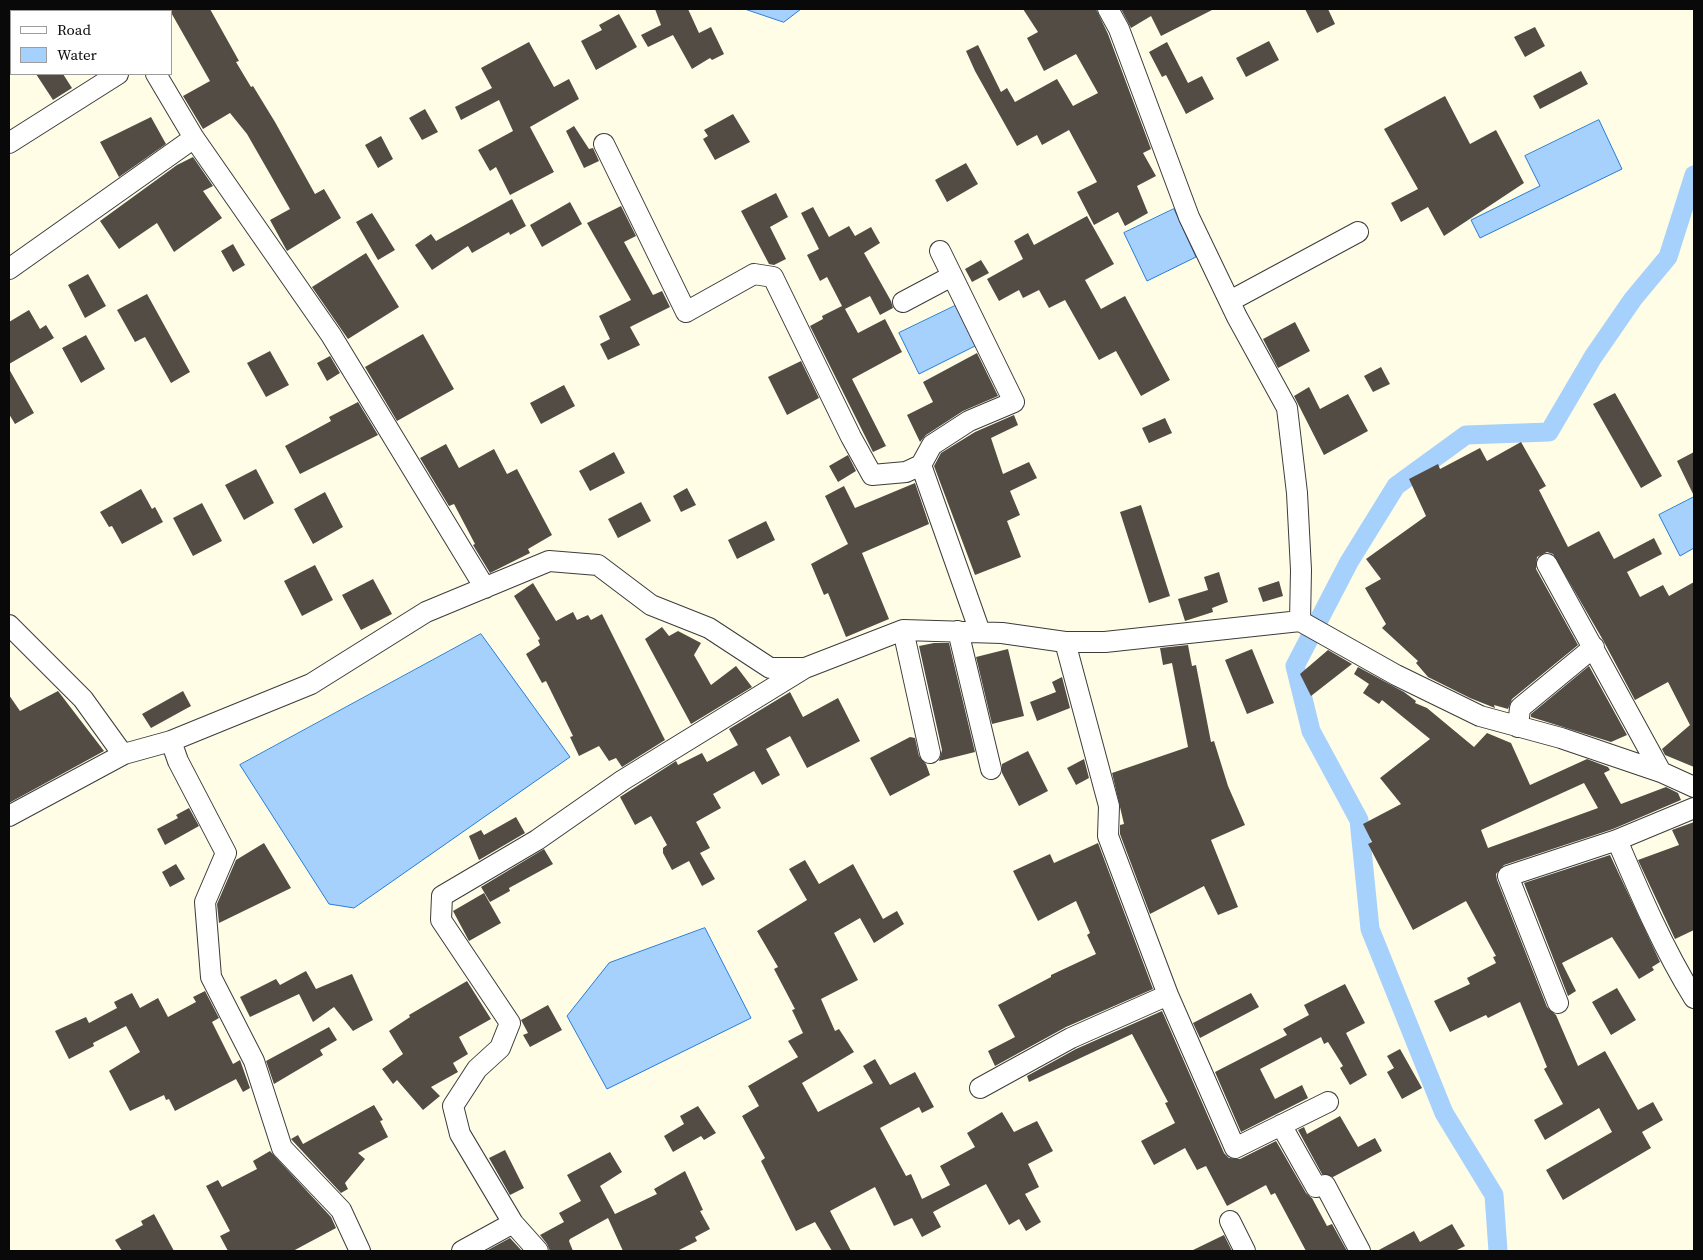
<!DOCTYPE html>
<style>
body{margin:0}
#map{position:relative;width:1703px;height:1260px;overflow:hidden;background:#fffde6;font-family:"Source Serif 4",serif}
canvas{display:block}
.frame{position:absolute;inset:0;border:10px solid #090909;pointer-events:none}
.legend{position:absolute;left:10px;top:10px;width:162px;height:65px;box-sizing:border-box;background:#fff;border:1px solid #9d9d9d;margin:0;padding:6px 9px;list-style:none;font-size:15px;color:#090909}
.legend li{display:flex;align-items:center;gap:10px;height:25px}
.legend b{width:25px;border:1px solid #9d9d9d}
</style>
<div id="map">
<canvas width="1703" height="1260"></canvas>
<div class="frame"></div>
<ul class="legend">
<li><b style="height:6px;background:#fff"></b>Road</li>
<li><b style="height:14px;background:#a5d1fc"></b>Water</li>
</ul>
</div>
<script>
const context = document.querySelector('canvas').getContext('2d');
context.lineJoin = 'round';
function fill(path, color) {
  context.fillStyle = color;
  context.fill(path, 'evenodd');
}
function stroke(path, color, width, dash) {
  context.strokeStyle = color;
  context.lineWidth = width;
  context.lineCap = dash ? 'butt' : 'round';
  context.setLineDash(dash || []);
  context.stroke(path);
}
const water = new Path2D(`
 M745,9h56l-17,13z
 M1599,120l23,49 -142,69 -9,-18 69,-34 -15,-30z
 M1174,209l22,48 -49,24 -23,-48z
 M957,305l20,40 -58,29 -20,-41z
 M1694,497v51l-14,8 -21,-41z
 M481,634l89,123 -216,151 -25,-4 -89,-139z
 M705,928l46,90 -144,71 -40,-73 42,-53z`);
fill(water, '#a5d1fc');
stroke(water, '#257dda', 1);
stroke(new Path2D(`
 M1498,1251l-4,-56 -50,-82 -74,-184 -11,-109 -48,-89 -16,-65 54,-104 47,-76 70,-51 83,-3 44,-75 40,-58 35,-42 26,-82`), '#a5d1fc', 19);
fill(new Path2D(`
 M169,9h41l29,52 -3,1 15,25 2,-1 22,36 40,72 9,-5 17,29 -54,33 -17,-31 20,-11 -43,-75 -17,-21 -27,16 -20,-33 27,-15z
 M655,9h33l11,24 12,-6 13,27 -12,6 -2,-2 -18,11 -19,-34 -25,12 -7,-12 20,-10z
 M1023,9h73l12,25 43,115 -8,4 13,23 -19,10 11,27 -23,13 -7,-14 -24,13 -17,-33 20,-10 -28,-52 -27,15 -5,-10 -20,11 -42,-75 -9,-20 12,-6 23,47 6,-4 8,14 42,-23 16,27 25,-13 -22,-39 -32,17 -17,-33 11,-6z
 M1121,9h93l-53,27 -10,-20 -20,12z
 M1305,9h23l7,15 -18,9z
 M619,14l18,33 -41,23 -15,-29 21,-11 -3,-5z
 M1535,27l10,19 -20,11 -11,-20z
 M1269,41l10,19 -33,17 -10,-19z
 M529,42l25,45 15,-8 10,20 -49,28 24,45 -44,23 -14,-28 -6,4 -12,-21 35,-19 -14,-31 -38,20 -6,-13 37,-19 -11,-20z
 M1167,42l21,41 14,-7 12,23 -28,15 -20,-39 -4,2 -13,-25z
 M1581,71l7,13 -48,25 -7,-13z
 M36,74h27l9,14 -19,12z
 M1445,96l25,48 26,-14 28,53 -80,53 -16,-29 -27,15 -10,-19 27,-14 -34,-60z
 M425,109l13,23 -16,8 -13,-22z
 M733,114l17,28 -35,18 -12,-21 5,-3 -4,-6z
 M151,117l15,27 -47,33 -19,-35z
 M574,126l15,23 4,-1 6,13 -15,7 -18,-37z
 M381,136l12,23 -15,9 -13,-23z
 M193,157l20,29 -10,5 19,27 -48,34 -17,-29 -38,26 -19,-28 77,-56z
 M966,163l12,21 -31,18 -12,-22z
 M776,193l12,24 -18,10 16,32 -12,6 -5,-1 -28,-53z
 M512,199l14,27 -16,9 -1,-3 -37,21 -4,-7 -36,24 -17,-25 16,-11 5,7z
 M570,202l12,22 -40,23 -12,-22z
 M621,206l15,30 -12,6 29,53 9,-4 8,16 -40,20 10,18 -32,15 -8,-16 10,-5 -11,-23 32,-16 -44,-77z
 M813,207l16,30 20,-11 6,10 16,-9 9,16 -16,10 27,48 2,7 -13,7 -10,-19 -25,13 13,24 27,-14 17,33 -50,27 34,67 -13,6 -63,-126 13,-7 -1,-3 20,-10 -15,-29 -7,4 -13,-26 12,-6 -18,-36z
 M372,213l23,37 -17,10 -22,-38z
 M1087,216l27,48 -29,16 16,29 24,-13 45,84 -29,16 -25,-45 -17,9 -34,-60 -16,8 -10,-18 -16,8 -4,-8 -20,11 -12,-22 36,-20 -9,-18 14,-8 6,12z
 M233,244l12,21 -12,7 -12,-21z
 M366,253l33,54 -51,32 -36,-52z
 M981,260l8,13 -17,9 -7,-13z
 M88,274l18,32 -21,12 -17,-33z
 M147,294l43,78 -19,11 -26,-46 -10,5 -18,-32z
 M29,310l11,19 6,-4 8,13 -45,26v-42z
 M1295,322l15,29 -32,17 -15,-29z
 M423,334l31,55 -57,32 -32,-54z
 M86,335l19,34 -24,14 -19,-35z
 M270,351l19,34 -23,12 -19,-34z
 M977,353l21,43 -35,15 -37,24 -6,7 -13,-27 26,-13 -10,-20z
 M330,356l10,17 -13,8 -10,-18z
 M801,361l18,37 -32,17 -19,-38z
 M1381,367l9,17 -17,8 -9,-16z
 M9,369l25,44 -19,11 -6,-10z
 M564,385l11,21 -34,18 -11,-21z
 M1309,387l11,22 28,-15 20,37 -44,24 -30,-59z
 M1615,393l47,83 -21,12 -48,-84z
 M358,402l20,33 -78,39 -15,-28 46,-25 -2,-4z
 M1014,415l4,10 -27,13 12,36 26,-12 8,16 -27,13 10,24 -13,6 14,36 -46,18 -41,-109 7,-13 34,-21z
 M1165,418l7,15 -23,10 -7,-15z
 M1521,442l25,44 -7,4 29,57 31,-16 15,28 40,-21 8,16 -35,18 13,25 23,-12 6,11 25,-14v185l-29,-12 -3,-6 28,-24 -22,-43 -33,18 -32,-60 -50,-86 -6,-2 -10,5 -1,12 42,76 -66,54 -4,10 -14,-4 1,3 -25,-10 -42,-21 -12,-14 2,-2 -36,-33 4,-4 -21,-36 16,-9 -15,-20 60,-43 -17,-37 29,-15 2,5 40,-21 7,13z
 M446,444l13,24 35,-19 13,25 10,-5 35,66 -24,14 2,4 -40,20 -17,-28 2,-1 -21,-40 -5,2 -29,-48z
 M614,452l11,21 -35,18 -11,-20z
 M1694,452v44l-17,-35z
 M848,455l8,16 -18,11 -9,-16z
 M256,469l18,34 -30,17 -19,-35z
 M915,483l14,41 -67,29 27,66 -43,18 -18,-44 -4,2 -13,-31 37,-20 -23,-48 19,-10 11,22z
 M687,488l9,17 -15,7 -8,-16z
 M141,489l11,20 3,-2 8,15 -41,22 -10,-18 -3,1 -9,-15z
 M325,492l18,35 -30,17 -19,-35z
 M641,502l10,19 -33,17 -10,-19z
 M202,503l20,38 -29,15 -20,-38z
 M1141,505l29,91 -21,7 -29,-91z
 M766,521l9,19 -38,19 -9,-19z
 M315,565l18,35 -31,16 -18,-35z
 M1219,572l9,30 -16,6 1,4 -28,9 -7,-22 30,-9 -4,-13z
 M373,579l19,35 -31,16 -19,-35z
 M1279,581l4,15 -20,6 -5,-14z
 M533,583l23,38 17,-9 4,8 11,-5 3,5 11,-6 63,126 -43,27 -6,-9 -7,3 -10,-15 -20,10 -9,-19 3,-1 -27,-55 -4,2 -16,-29 14,-9 -2,-5 2,-1 -26,-43z
 M662,627l7,9 9,-5 23,12 -7,12 17,30 25,-19 16,21 -61,37 -46,-85z
 M934,643h15l26,109 -36,9 3,-11 -23,-104z
 M1188,645l4,21 4,-1 15,77 3,-1 14,45 17,39 -34,15 27,67 -20,8 -14,-29 -54,28 -30,-80v-9l4,-1 -12,-51 76,-26 -16,-84 -9,2 -3,-17z
 M1008,649l16,67 -32,8 -16,-67z
 M1252,649l22,54 -27,11 -22,-54z
 M1328,650l24,14 -41,32 -11,-22z
 M1589,666l38,69 -16,7 -80,-25v-3z
 M1358,667l46,25 12,9 -1,2 12,5 47,39 13,-14 24,10 19,42 57,-26 21,8 2,3 -6,3 17,31 45,-17 12,6 3,7 -68,29 -109,36 -8,9 1,6 50,127 9,8 22,51 27,-15 33,59 15,-8 10,18 -21,12 9,16 -88,52 -17,-30 66,-38 -13,-24 -54,32 -11,-20 29,-16 -19,-35 3,-2 -27,-65 -32,16 -2,-3 -36,17 -16,-31 36,-17 -3,-6 29,-15 -3,-6 3,-1 -30,-55 -53,29 -45,-86 4,-2 -9,-18 38,-20 -21,-26 50,-39 -48,-39 -3,4 -16,-11 6,-9 -15,-10zM1584,783l14,25 -110,40 -7,-18z
 M1062,677l8,31 -33,13 -7,-19 26,-10 -4,-10z
 M58,691l46,60 -95,52v-108l11,16z
 M183,691l8,15 -40,22 -9,-14z
 M790,692l13,25 35,-19 22,43 -53,27 -17,-32 -24,13 14,26 -18,10 -8,-14 -41,23 8,14 -25,14 14,26 -10,5 15,26 -13,7 -13,-25 -17,9 -9,-17v-5l4,-3 -16,-29 -16,9 -15,-28 56,-36 2,4 24,-12 5,9 31,-17 -9,-16z
 M910,737l5,1 4,18 7,8 4,11 -40,21 -20,-38z
 M1028,751l20,40 -29,15 -17,-33v-9z
 M1084,759l5,19 -13,7 -9,-17z
 M189,808l10,18 -34,19 -8,-16 21,-11 -2,-3z
 M516,817l9,16 -46,27 -10,-24 12,-6 3,5z
 M1694,822v108l-19,9 -37,-79 41,-15 -7,-15z
 M264,843l27,45 -72,35 -2,-19 19,-44z
 M1098,843l55,146 -87,38 -71,39 -7,-15 27,-14 -17,-32 53,-28v-2l45,-21 -9,-19 3,-2 -14,-32 -38,20 -25,-50 37,-17 4,9z
 M544,849l9,15 -44,24 1,3 -20,11 -9,-15z
 M1610,855l50,107 -8,5 2,3 -15,9 -27,-42 -50,26 14,28 -8,5 -44,-113z
 M805,860l14,24 34,-20 30,55 14,-8 7,13 -30,19 -14,-25 -26,15 24,47 -37,19 14,32 4,-2 15,23 -52,31 16,29 55,-29 -10,-17 12,-7 15,26 25,-13 19,35 -12,6 -3,-6 -39,21 26,48 5,-2 11,25 28,-14 -10,-19 35,-19 -8,-14 35,-21 12,20 23,-11 16,30 -25,13 11,23 -14,7 16,28 -15,9 -7,-12 -10,6 -23,-41 -53,28 8,15 -19,10 -10,-19 -18,8 -19,-39 -45,24 21,40h-19l-17,-29 -19,9 -35,-70 4,-3 -23,-42 17,-10 -11,-20 50,-29 -10,-16 15,-8 -11,-23 3,-1 -21,-40 4,-2 -21,-36 50,-31 -18,-31z
 M176,864l9,15 -15,8 -8,-15z
 M484,893l17,30 -32,18 -16,-30z
 M306,971l10,18 36,-15 21,46 -20,11 -19,-24 -21,15 -14,-28 -49,23 -10,-20 36,-18 4,6z
 M467,981l24,38 -32,18 9,17 -15,9 5,9 -27,15 9,9 -17,14 -26,-30 -4,4 -11,-15 21,-15 -14,-23 21,-14 -1,-2z
 M1345,984l20,39 -19,10 21,42 -17,10 -10,-17 3,-2 -15,-24 -4,2 -3,-7 -61,32 15,30 27,-14 6,13 -67,34 -26,-60 72,-37 -4,-6 26,-14 -5,-10z
 M1617,988l19,32 -25,15 -19,-33z
 M205,991l14,27 -7,4 21,42 7,-4 10,28 -7,4 -7,-13 -61,32 -6,-12 -3,1 -2,-5 -34,16 -21,-40 31,-19 -14,-26 -33,17 1,3 -25,13 -14,-28 31,-14 3,6 28,-15 -3,-6 18,-9 8,15 18,-10 10,19 28,-15 -3,-5z
 M1251,993l8,14 -59,31 -7,-15z
 M548,1005l14,25 -32,17 -7,-12 5,-2 -7,-13z
 M1162,1011l62,142 5,5 11,1 36,-18 30,52 6,5 15,28 5,-2 15,27h-41l-31,-58 -4,2 -5,-10 -39,21 -21,-40 -9,4 -12,-22 -31,17 -13,-24 34,-18 -10,-20 3,-1 -36,-68 -103,48 -2,-6 49,-27z
 M329,1027l8,13 -17,10 3,5 -49,29 -8,-23z
 M1400,1049l22,39 -20,11 -15,-27 7,-4 -7,-12z
 M374,1105l9,15 -3,1 8,16 -30,16 7,6 -20,24 3,6 -7,4 -50,-54 7,-4 5,9z
 M698,1106l18,27 -12,7 -3,-4 -28,16 -9,-16 20,-12 -4,-8z
 M1340,1116l18,31 17,-9 7,13 -49,26 -11,-3 -24,-44 6,-3 3,7z
 M505,1150l19,38 -14,7 -21,-37z
 M270,1151l61,66 5,11 -43,23h-65l-8,-15 10,-5 -24,-45 12,-6 4,7 35,-18 -4,-8z
 M610,1152l12,20 -22,14 15,28 42,-20 -3,-5 31,-18 18,39 -3,1 10,18 -15,8 2,4 -20,10h-54l-15,-33 -38,21 -1,2 4,10h-23l-3,-7 -7,-9 24,-13 -5,-9 22,-12 -14,-26z
 M154,1214l20,37h-52l-7,-11 28,-15 -2,-4z
 M1452,1224l13,22 -10,5h-78l37,-20 6,11z
 M1224,1235l8,16h-41z
 M510,1238l12,13h-36z`), '#534c45');
const minor = new Path2D(`
 M116,9l1,2
 M1108,9l11,20 70,188 48,100 50,91 10,85 4,77 -1,51
 M156,74l38,64 137,197 154,253
 M9,143l109,-69
 M604,144l82,168 68,-38 19,3 78,160 21,38 34,-3 15,-7 59,167
 M9,269l185,-131
 M1230,301l128,-69
 M903,302l49,-26
 M921,465l11,-20 37,-24 45,-19 -74,-151
 M1547,564l114,208
 M9,625l74,74 36,50
 M903,630l27,123
 M958,631l33,138
 M1065,642l44,164 -1,30 60,159 67,153 93,-46
 M1518,727l2,-19 74,-61
 M171,741l7,20 48,92 -21,49 6,75 43,84 28,87 59,62 19,41
 M9,816l115,-62 47,-13 140,-57 115,-72 123,-51 49,4 53,40 58,23 61,40h35l98,-38 99,3 63,9h40l195,-21 96,54 84,41 81,22 100,34 33,15
 M1617,840c23,54 46,108 77,158
 M1558,1003l-50,-127 109,-36 77,-32
 M980,1088l91,-50 97,-43
 M1281,1125l35,62 9,-2 35,66
 M1230,1221l15,30
 M513,1223l25,28
 M462,1251l51,-28 -53,-89 -7,-28 24,-37 23,-21 10,-25 -69,-103 1,-24 95,-56 86,-60 182,-112`);
stroke(minor, '#3c3c3c', 22);
stroke(minor, '#fff', 20);
</script>
